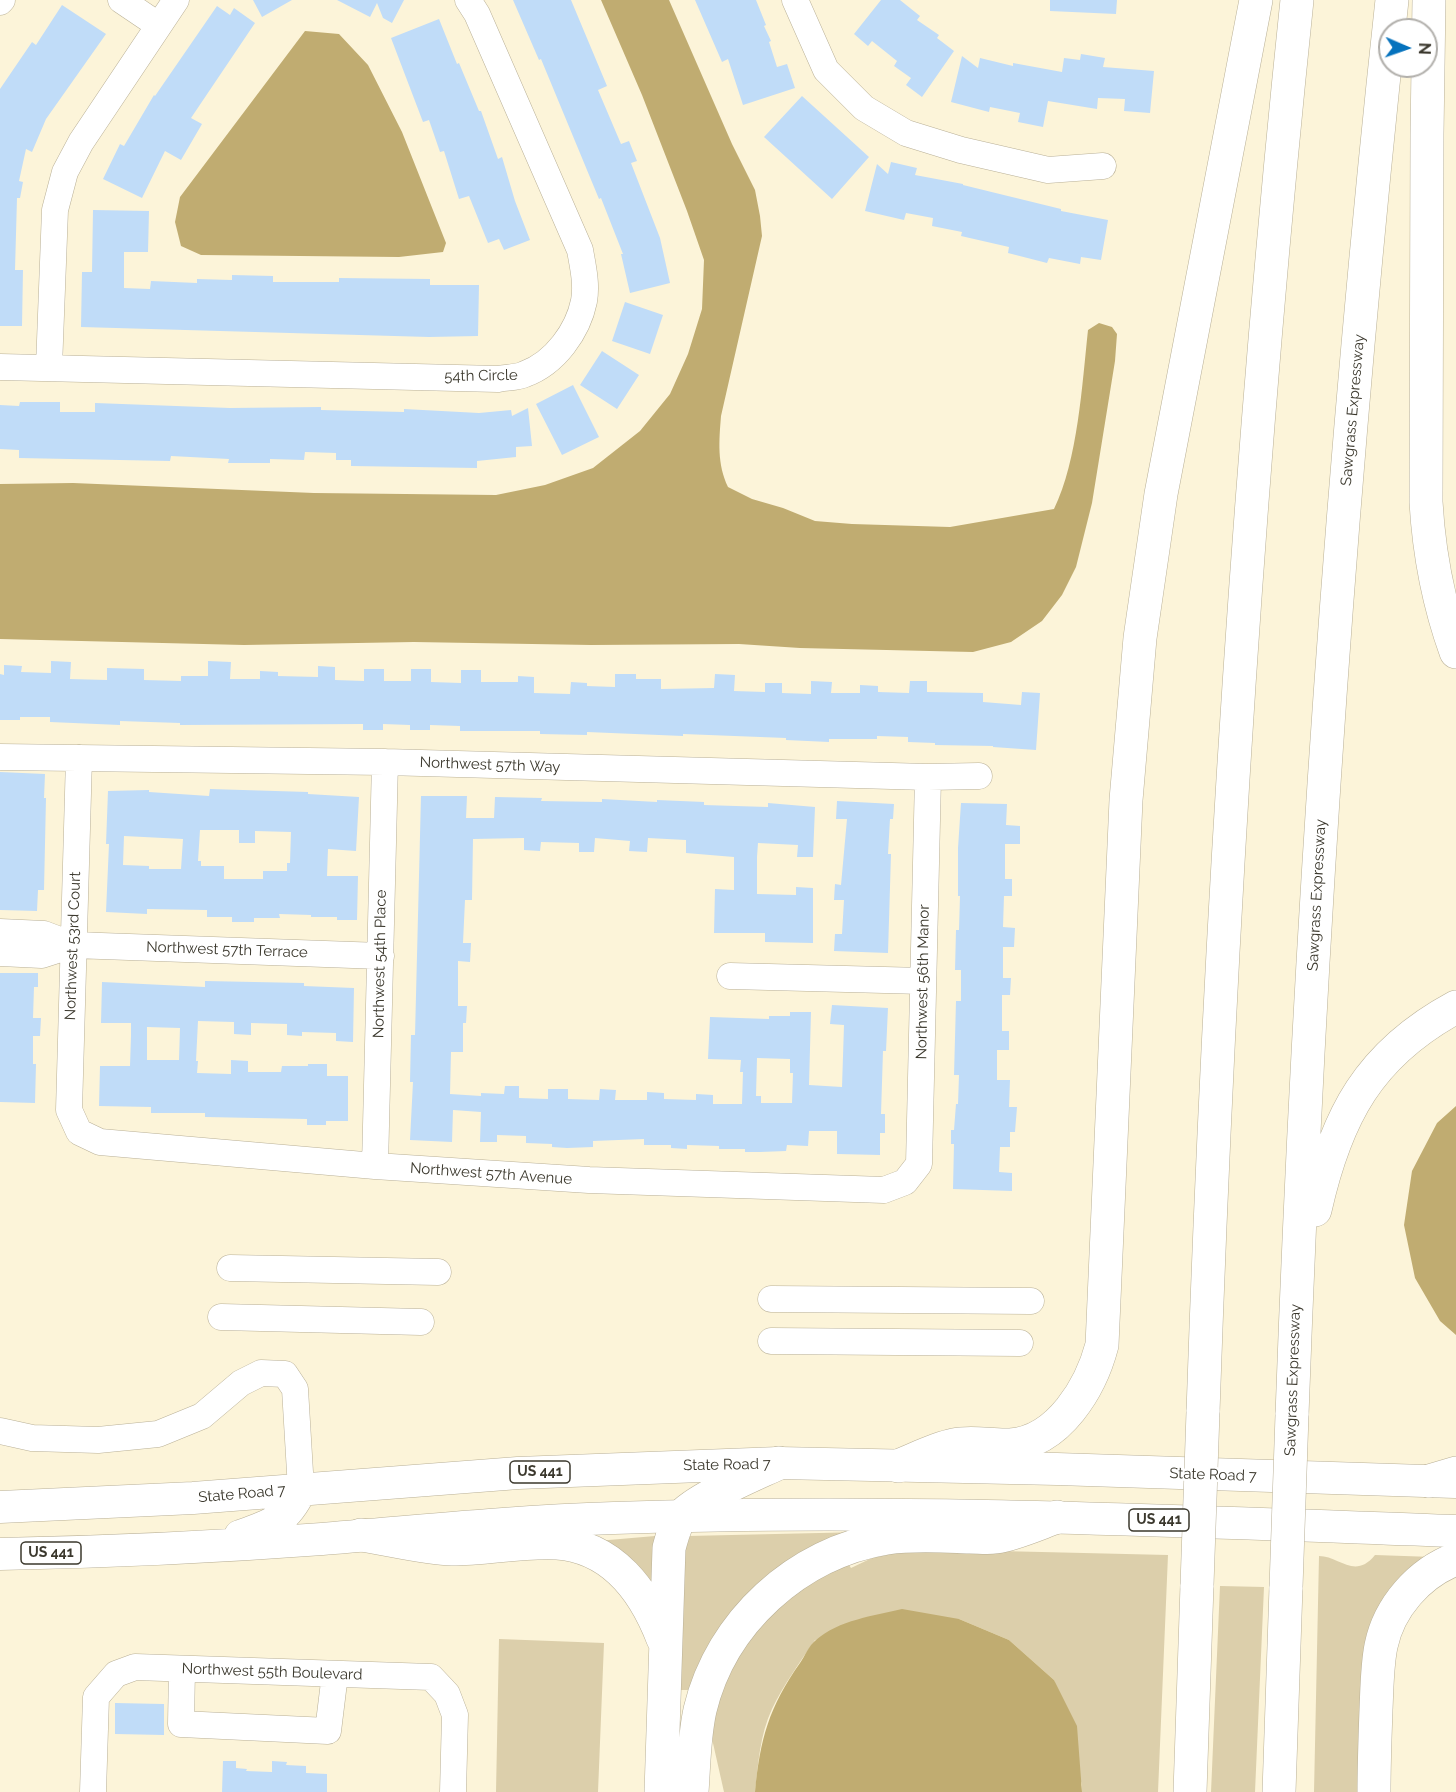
<!DOCTYPE html>
<style>
body{margin:0}
#map{position:relative;width:1456px;height:1792px;overflow:hidden;background:#fcf4d9;font-family:Raleway,sans-serif}
canvas{display:block}
.north{position:absolute;left:1378px;top:18px;width:60px;height:60px;box-sizing:border-box;background:#fff;border:2px solid #b1afab;border-radius:50%;rotate:92deg;font-size:16px;font-weight:700;line-height:24px;text-align:center;color:#3b382d}
.north::after{content:'';display:block;margin:auto;width:21px;height:27px;background:#0572bd;clip-path:polygon(50% 0,100% 100%,50% 72%,0 100%)}
</style>
<div id="map">
<canvas width="1456" height="1792"></canvas>
<div class="north">N</div>
</div>
<script>
const context = document.querySelector('canvas').getContext('2d');
context.lineJoin = 'round';
function fill(path, color) {
  context.fillStyle = color;
  context.fill(path, 'evenodd');
}
function stroke(path, color, width, dash) {
  context.strokeStyle = color;
  context.lineWidth = width;
  context.lineCap = dash ? 'butt' : 'round';
  context.setLineDash(dash || []);
  context.stroke(path);
}
function drawText(font, color, halo, rows, align = 'center') {
  context.font = font + ' Raleway,sans-serif';
  context.lineWidth = 5;
  context.setLineDash([]);
  context.textBaseline = 'middle';
  context.strokeStyle = halo;
  context.fillStyle = color;
  for (const [text, x, y, turn = 0] of rows) {
    context.save();
    context.translate(x, y);
    context.rotate((+turn || 0) * Math.PI / 180);
    context.textAlign = isNaN(turn) ? turn : align;
    if (halo) context.strokeText(text, 0, 0);
    context.fillText(text, 0, 0);
    context.restore();
  }
}
fill(new Path2D(`
 M863,1532l-10,6 -162,152h-16l5,-124 8,-30z
 M656,1537l-2,55 -57,-51 58,-5z
 M915,1549l253,6 -10,237h-76v-7l-28,-105 -45,-40 -50,-21 -144,21c-15,22 -31,44 -43,69 -12,25 -14,56 -17,83h-31l-16,-71 9,-38 49,-75 80,-48 5,8 21,-10z
 M1375,1555l58,2 -33,31 -32,204h-54l5,-236c20,0 36,24 56,-1z
 M1220,1586l44,1 -9,205h-44z
 M499,1639l105,4 -6,149h-102z`), '#dccfab');
fill(new Path2D(`
 M601,0h68l63,144 23,46 5,26 2,20 -41,180c-2,25 -4,48 7,71l24,12 31,9 32,13 37,3 98,3 104,-18c24,-49 28,-124 34,-179l11,-7 13,4 5,7 -2,27 -23,142 -16,64 -14,28 -20,26 -31,21 -38,10 -173,-4 -61,-4 -148,1 -177,-3 -170,3 -244,-6v-155l73,-1 241,10 182,2 49,-10 48,-17 47,-37 30,-37 18,-40 14,-45 2,-49 -17,-49 -45,-116z
 M305,31l34,3 29,31 34,67 44,111 -3,9 -44,5 -198,-2 -20,-9 -6,-24 5,-25z
 M1456,1106v229l-16,-14 -25,-43 -11,-53 8,-54 25,-48z
 M902,1609l57,10 50,21 45,40 23,46 5,66h-327c5,-53 14,-85 45,-129 5,-7 9,-18 16,-23 23,-20 57,-24 86,-31z`), '#c0ac71');
fill(new Path2D(`
 M253,0h39l-30,17z
 M337,0h67l-12,23 -9,-5 -6,-15 -7,14z
 M513,0h58l36,86 -9,4 23,54 8,-3 8,20 -6,2 29,75 10,45 -40,10 -9,-39h2l-22,-56 -2,1 -58,-140 -2,1z
 M695,0h61l10,25 -2,1 7,15 -2,1 8,25 10,-3 8,24 -52,17 -15,-46 -6,3z
 M881,0h19l20,16 -3,4 22,15 -2,3 17,13 -32,46 -16,-12 5,-7 -17,-12 3,-5 -25,-20 -4,5 -14,-12z
 M1050,0h67l-1,14 -66,-3z
 M62,5l44,29 -60,85 -14,33 -6,-3 -7,32 4,1 -3,16h-3l-2,72h8l-1,56h-22v-237l32,-47 4,3z
 M217,6l13,9 4,-7 21,15 -64,95 11,6 -21,36 -16,-9 -23,47 -39,-19 17,-35 4,2 30,-51 1,1z
 M439,19l18,45 2,-1 20,48h2l17,48 4,-2 13,44 15,39 -26,10 -5,-11 -11,4 -19,-47 -10,3 -15,-48 -4,1 -11,-32 -6,2 -32,-84z
 M1081,54l24,4 -2,9 51,4 -4,42 -26,-2 1,-12 -27,-1 -1,11 -49,-8 -5,26 -25,-5 2,-9 -30,-6 -1,5 -38,-10 11,-46 16,12 2,-10 33,8v-3l49,9 2,-14 16,2z
 M802,96l67,61 -37,42 -68,-62z
 M891,162l26,6 -2,7 48,9v1l98,24v2l47,9 -7,40 -20,-3 -1,7 -31,-6 -2,5 -39,-10 1,-6 -48,-11 1,-4 -30,-6 1,-8 -27,-5 -2,7 -39,-9 12,-47 11,10z
 M93,210l56,1 -1,41h-24v36l26,1 1,-8 46,2v-4l35,1v-5l41,1v6h66v-4l91,1v6h49l-1,51 -49,1 -348,-10 1,-55h10z
 M625,302l38,13 -13,39 -38,-13z
 M602,351l37,24 -22,34 -37,-24z
 M573,385l26,52 -37,18 -26,-51z
 M20,402h40v10h35v-9l135,5 91,-1v3l83,2v-3l75,4 32,-3 1,6 16,-8 4,38 -16,1v10l-39,4v7l-126,-2v-6h-15v-7l-31,-1 -1,8 -34,-1v4h-42l1,-4 -58,-3 -1,5 -151,-3v-8l-19,-1v-44l19,1z
 M51,661l20,1 -1,17 37,1v-12l37,1v11l37,1v-5h27v-15l23,1 -1,17h30v-8l18,1v4l40,1v-11l17,1v13l29,1v-12h20v12h27v-12h20v13l30,1v-13h20v12h37v-6l16,1v16l36,1 1,-12 16,1v3l28,1v-13h21v5h25v10l53,-1 1,-14 20,1 -1,16 31,1v-9h17v10l29,1v-13l21,1 -1,11h29v-8l18,1v6l31,1 1,-12h17v11l56,1v9l38,3 1,-13 18,1 -4,57 -43,-3v-1l-58,-1v-2l-27,-1v-5l-31,-1v3h-48v3l-43,-2v-2l-103,-4v2l-96,-4v3l-47,-1v-3h-80v-5l-30,-1v5h-20v-5l-27,-1v6h-20v-6l-183,1v-2l-60,-2v4l-70,-3v-5h-30v3h-20v-46l4,1v-10l18,1 -1,6 30,1z
 M0,772l45,2 -1,24h2l-2,92h-6l-1,21 -37,-1z
 M210,789l98,3v2l51,3 -3,54 -28,-2 -1,27h31l-1,44h-20v-3h-26v-2l-32,-1 1,4h-26v4h-22v-5h-25v-7l-60,-1v5l-41,-2 3,-68h-3l2,-53 41,-1v2l60,4zM200,830h39v13h16v-12l36,1 -1,31h-3v8h-24v8h-39v-13h-23v-5h-3zM124,836l59,3 -2,30h-32v-3l-26,-1z
 M421,796h46l-1,22h28l1,-21 47,1 -1,3 61,1v-3l55,3v-2l47,2v3l64,2v-4l47,4 -2,50h-16l1,-12 -40,-2 -1,14v37l39,1v-8l17,1v55l-48,-1v-9h-51l1,-44 19,1v-33l-48,-4v-13l-38,-2 -1,14 -18,-1 1,-10 -35,-3 -1,14h-15v-9l-38,-1 -1,9 -16,-1v-12l-51,1 -1,61h-7l-2,43h8l-1,19 -12,-1v45h9l-1,17h-3v29h-12l-1,42 31,2v-3l23,1 1,-8h14v12l29,1v-10h20v10l31,1 1,-11 16,1 -1,10h32v-8l17,1v6l32,1v-6l17,1v9h29l1,-32h-3l1,-12 -33,-1 2,-42 59,2v-3h21v-4h21l-2,73 33,2 2,-62 -14,-1 2,-19 56,3 -2,43h-3l-2,63h4v19h-5v22l-43,-1v-23h-28l-1,15 -21,-1 -1,6 -26,1h-15v-3h-26v-3l-32,-1v4l-16,-1v-3h-27v-6l-51,2v6l-26,1 -15,-1v-3l-26,-1v-7l-29,-1v7h-17l1,-30 -28,-2 -1,32 -42,-2 3,-58h-3l1,-47h4zM757,1058l33,1v14h3l-1,30h-31v-7h-5z
 M837,801l57,3 -1,15h-3l-2,35h3l-3,99 -54,-2 1,-17h7l2,-34h-10l1,-16 6,1 6,-66h-11z
 M961,803l46,1 -1,21 14,1v18h-15v35h7v17h-8l-1,31 12,1 -1,19h-11v31h8l-1,17h-8v36h7v19h-12v30h13l-1,27h8l-2,25h-5v15h-10l-1,25 13,1v18l-59,-2 1,-45h-3v-14h3l2,-26h2l1,-29h-5l2,-74h5v-31h-6l1,-40h3l1,-34h-2v-48z
 M0,973h38v14h-4l-1,31h8l-1,18h-7v28h3l-1,39 -35,-1z
 M205,981l99,2v3l50,2 -1,54 -17,-1v-8l-34,-1v4l-15,-1v-11l-36,-1v12l-17,-1v-12l-36,-1 -2,40h2l-1,12 34,1v-14l17,1v11h33l1,-6h26v-2h19v12h21v45h-22v4h-19v-6l-102,-2v-4h-54v-6l-52,-1 1,-40h30l1,-30v-13h-30l1,-41 103,5zM147,1027l33,1 -1,32h-32z
 M115,1703l49,1v31l-49,-1z
 M223,1761h13v7l11,1 -1,2 26,1v-11l15,1 -1,3 20,1v7l21,1v18h-105z`), '#c0dcf8');
const minor = new Path2D(`
 M121,0l37,25
 M795,0l31,70 38,38 42,25 55,17 87,20 55,-4
 M0,2l2,-2
 M0,367l498,12c9,-2 19,-1 27,-5 30,-11 53,-43 59,-73 3,-17 -1,-34 -4,-51l-103,-236 -9,-14
 M49,367l6,-157 10,-38 16,-30 95,-142
 M0,757l385,5 543,15 51,-1
 M79,758l-10,352 10,22 21,10 275,24 214,14 295,10 21,-8 14,-18 9,-387
 M0,932l44,2 29,11 308,11
 M0,953l42,2 31,-10
 M730,976l193,5
 M375,1166l10,-404
 M230,1268l208,4
 M771,1299l260,2
 M221,1317l200,5
 M771,1341l249,2
 M0,1431l32,7 66,2 60,-6 44,-18 39,-33 20,-10 24,1 10,15 6,100
 M182,1669l-1,55 147,7 7,-57
 M93,1792l3,-95 20,-23 19,-7 296,10 16,17 8,21 -2,77`);
const major = new Path2D(`
 M0,1507l193,-9 325,-25 261,-10 278,6 398,13
 M240,1536c32,-11 46,-15 61,-47
 M0,1554c107,-2 215,-7 322,-15 97,-8 194,-18 292,-21 281,-10 561,3 842,13`);
const highway = new Path2D(`
 M1429,0l-2,134 -1,368c3,52 12,100 30,150
 M1315,1210c21,-94 54,-156 141,-203
 M1203,1412c16,-472 45,-943 94,-1412
 M1292,1415c17,-473 49,-945 100,-1415
 M898,1466c18,-7 37,-17 56,-21 18,-4 38,1 56,0 49,-3 81,-58 92,-100l24,-545 14,-162 21,-144 95,-494
 M1429,1481l27,-8
 M361,1535c27,4 64,13 91,14 35,0 70,-8 105,-6 56,4 88,49 106,96
 M661,1792l8,-244c3,-10 5,-22 12,-31 14,-18 75,-43 98,-54
 M692,1792c2,-27 2,-55 8,-82 21,-88 97,-157 187,-172 27,-4 55,-2 82,-1 9,0 19,1 27,0 17,-2 44,-14 61,-20
 M1190,1792l7,-207
 M1279,1792l7,-205
 M1374,1792c0,-27 1,-55 2,-82 1,-22 1,-44 5,-64 8,-39 38,-73 75,-87`);
stroke(minor, '#b9b097', 27);
stroke(major, '#b9b097', 33);
stroke(highway, '#b9b097', 34);
stroke(minor, '#fff', 26);
stroke(major, '#fff', 32);
stroke(highway, '#fff', 33);
const highwayBridge = new Path2D(`
 M1197,1585l6,-173
 M1286,1587l6,-172`);
stroke(highwayBridge, '#b9b097', 34, []);
stroke(highwayBridge, '#fff', 33);
for (const [x, y, w] of [
 [540,1472,60],
 [1159,1520,60],
 [51,1553,60]
]) {
  const box = new Path2D();
  box.roundRect(x - w / 2, y - 11, w, 22, 4.5);
  context.fillStyle = '#fff';
  context.fill(box);
  stroke(box, '#3b382d', 1.5);
}
drawText('bold 14px', '#3b382d', null, [
 ["US 441",540,1472],
 ["US 441",1159,1520],
 ["US 441",51,1553]
]);
drawText('15px', '#3b382d', '#fff', [
 ["54th Circle",481,376,-1],
 ["Sawgrass Expressway",1353,410,-85],
 ["Northwest 57th Way",490,765,2],
 ["Sawgrass Expressway",1317,895,-87],
 ["Northwest 53rd Court",73,946,-88],
 ["Northwest 57th Terrace",227,950,2],
 ["Northwest 54th Place",380,964,-89],
 ["Northwest 56th Manor",923,982,-89],
 ["Northwest 57th Avenue",491,1174,4],
 ["Sawgrass Expressway",1293,1380,-88],
 ["State Road 7",727,1465,-1],
 ["State Road 7",1213,1475,2],
 ["State Road 7",242,1494,-5],
 ["Northwest 55th Boulevard",272,1672,2]
]);
</script>
